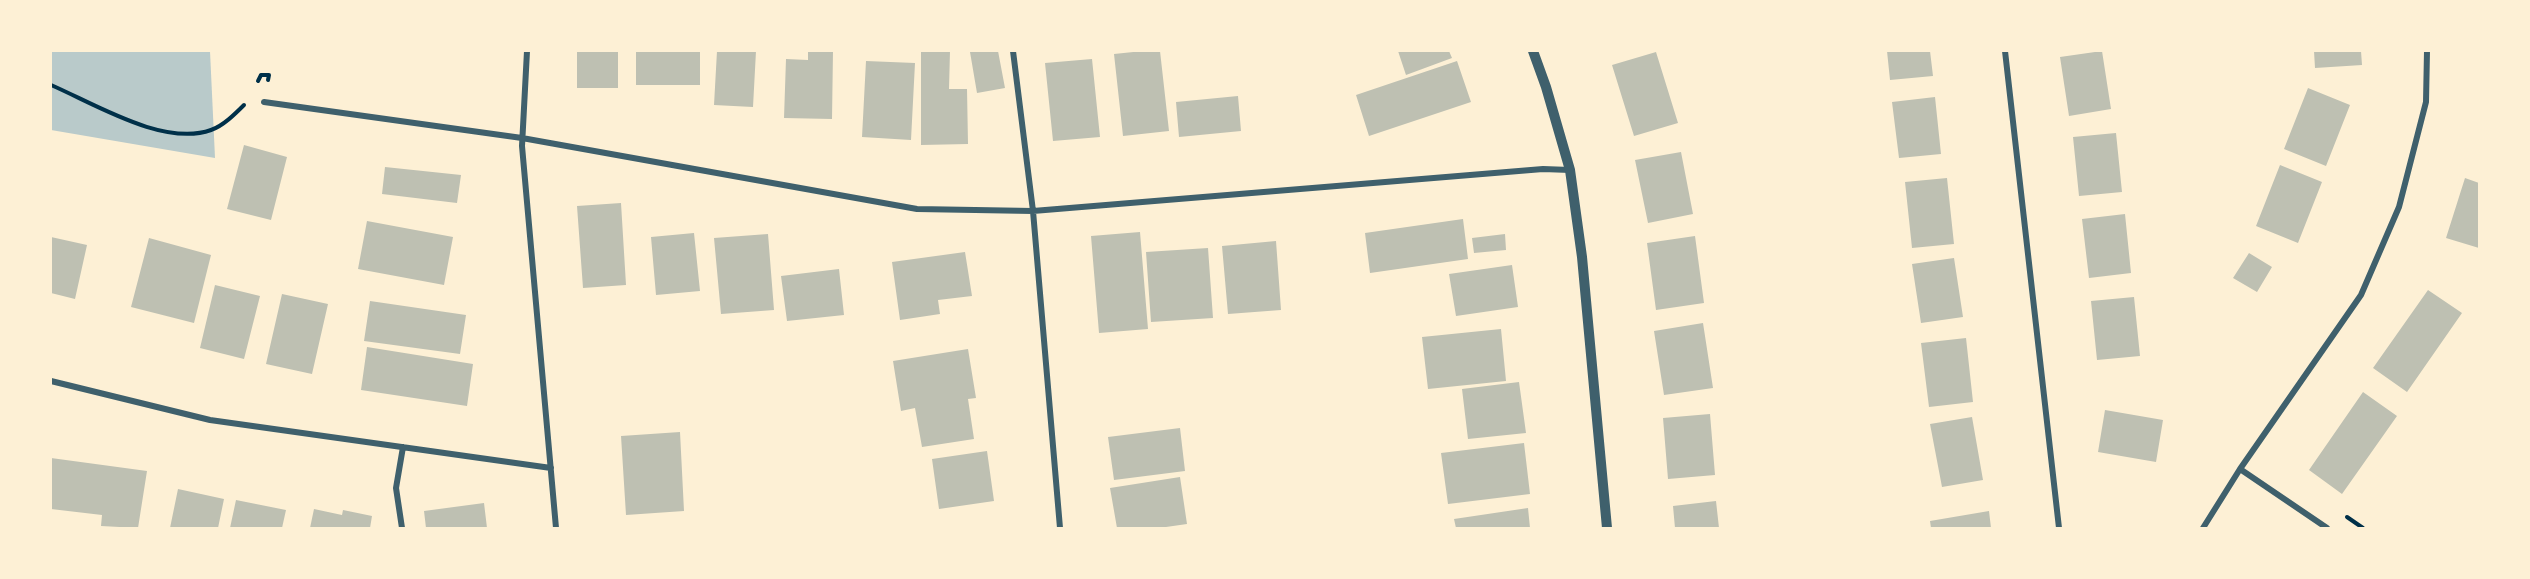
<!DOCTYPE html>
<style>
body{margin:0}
#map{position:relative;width:2530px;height:579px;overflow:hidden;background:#fdf0d5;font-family:"Titillium Web",sans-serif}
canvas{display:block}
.frame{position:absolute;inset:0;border:52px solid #fdf0d5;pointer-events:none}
</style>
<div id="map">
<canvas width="2530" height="579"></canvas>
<div class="frame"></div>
</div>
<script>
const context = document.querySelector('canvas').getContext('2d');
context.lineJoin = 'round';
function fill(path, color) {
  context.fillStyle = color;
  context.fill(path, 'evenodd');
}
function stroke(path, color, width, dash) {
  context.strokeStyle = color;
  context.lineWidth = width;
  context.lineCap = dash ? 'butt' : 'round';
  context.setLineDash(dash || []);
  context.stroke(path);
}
fill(new Path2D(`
 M51,51h159l5,107 -164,-28z`), '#b9caca');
fill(new Path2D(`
 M577,51h41v37h-41z
 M636,51h64v34h-64z
 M717,51h39l-3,56 -39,-2z
 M808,51h25l-1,68 -48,-1 2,-59 22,1z
 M921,51h29l-1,38h18l1,55 -47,1z
 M978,51h20l7,37 -28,5 -7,-41z
 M1143,51h17l9,80 -46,5 -9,-82z
 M1398,51h51l3,7 -46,17z
 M1887,51h43l3,25 -43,4z
 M2102,51l9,58 -42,7 -9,-59z
 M2314,51h47l1,14 -47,3z
 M1656,52l22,71 -44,13 -22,-71z
 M1092,59l8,78 -47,4 -8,-78z
 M866,61l49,2 -4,77 -49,-3z
 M1457,61l14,41 -102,34 -13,-41z
 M2308,88l42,17 -24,61 -42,-17z
 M1238,96l3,35 -62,6 -3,-35z
 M1935,97l6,57 -42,4 -7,-56z
 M2116,133l6,59 -43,4 -6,-59z
 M244,145l43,12 -16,63 -44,-11z
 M1681,152l12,62 -45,9 -13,-63z
 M2280,165l42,17 -24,61 -42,-17z
 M385,167l76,8 -4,28 -75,-9z
 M1947,178l7,66 -42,4 -7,-66z
 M2465,178l14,5v65l-33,-10z
 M621,203l5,82 -43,3 -6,-82z
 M2125,214l6,59 -42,5 -7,-59z
 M1463,219l5,40 -98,14 -5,-40z
 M367,221l86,16 -9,48 -86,-16z
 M1140,232l8,97 -49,4 -8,-97z
 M694,233l6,58 -44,4 -5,-58z
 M768,234l6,76 -53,4 -7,-76z
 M1505,234l1,16 -32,3 -2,-15z
 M1695,236l9,67 -48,7 -9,-67z
 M51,237l36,8 -12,54 -24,-6z
 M149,238l62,17 -17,68 -63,-16z
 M1276,241l5,69 -53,4 -6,-68z
 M1208,248l5,70 -62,4 -5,-70z
 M965,252l7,44 -34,4 2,14 -40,6 -8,-58z
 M2249,253l23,14 -15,25 -24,-14z
 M1954,258l9,59 -42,6 -9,-59z
 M1512,265l6,42 -62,9 -7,-42z
 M839,269l5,46 -57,6 -6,-45z
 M215,285l45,11 -16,63 -44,-11z
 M2428,290l34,23 -55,79 -34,-24z
 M282,294l46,10 -16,70 -46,-10z
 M2134,297l6,59 -43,4 -6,-59z
 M370,301l96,14 -6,39 -96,-13z
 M1703,323l10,65 -49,7 -10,-64z
 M1501,329l5,52 -78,8 -6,-52z
 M1966,338l7,64 -44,5 -8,-64z
 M367,347l106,17 -6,42 -106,-16z
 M968,349l8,49 -8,1 6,40 -52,8 -7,-39 -14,3 -8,-50z
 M1519,382l7,51 -58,6 -6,-50z
 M2363,392l34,24 -55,78 -33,-24z
 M2105,410l58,10 -7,42 -58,-10z
 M1710,414l5,61 -47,4 -5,-61z
 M1972,417l11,63 -41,7 -12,-63z
 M1180,428l5,43 -71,9 -6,-43z
 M680,432l4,79 -58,4 -5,-79z
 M1524,443l6,51 -82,10 -7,-51z
 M987,451l7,50 -55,8 -7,-50z
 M51,458l96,13 -9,57 -37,-2 1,-11 -51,-6z
 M1180,477l7,47 -28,4h-42l-7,-40z
 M178,489l46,10 -6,29h-48z
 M236,500l50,10 -4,18h-52z
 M1716,501l3,27h-44l-2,-22z
 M484,503l3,25h-61l-2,-17z
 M1528,508l2,20h-74l-2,-9z
 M314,509l28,6 1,-5 29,6 -2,12h-60z
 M1989,511l2,17h-60l-1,-7z`), '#bec0b2');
stroke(new Path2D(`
 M258,81l3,-6h8l-1,5
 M51,85c44,19 113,62 160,45 12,-4 24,-16 33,-25
 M2347,517l16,11`), '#003049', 4);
stroke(new Path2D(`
 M527,51l-5,95 34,382
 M1013,51l20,160 27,317
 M2005,51l54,477
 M264,102l258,36 395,71 116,2 510,-42 27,1
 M51,381l159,39 341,48
 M2240,469l87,59
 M402,528l-6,-40 7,-41
 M2203,528l37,-59 121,-174 38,-88 27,-105 1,-51`), '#3f606c', 6);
stroke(new Path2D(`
 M1533,51l13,36 24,83 12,87 25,271`), '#3f606c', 10);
</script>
